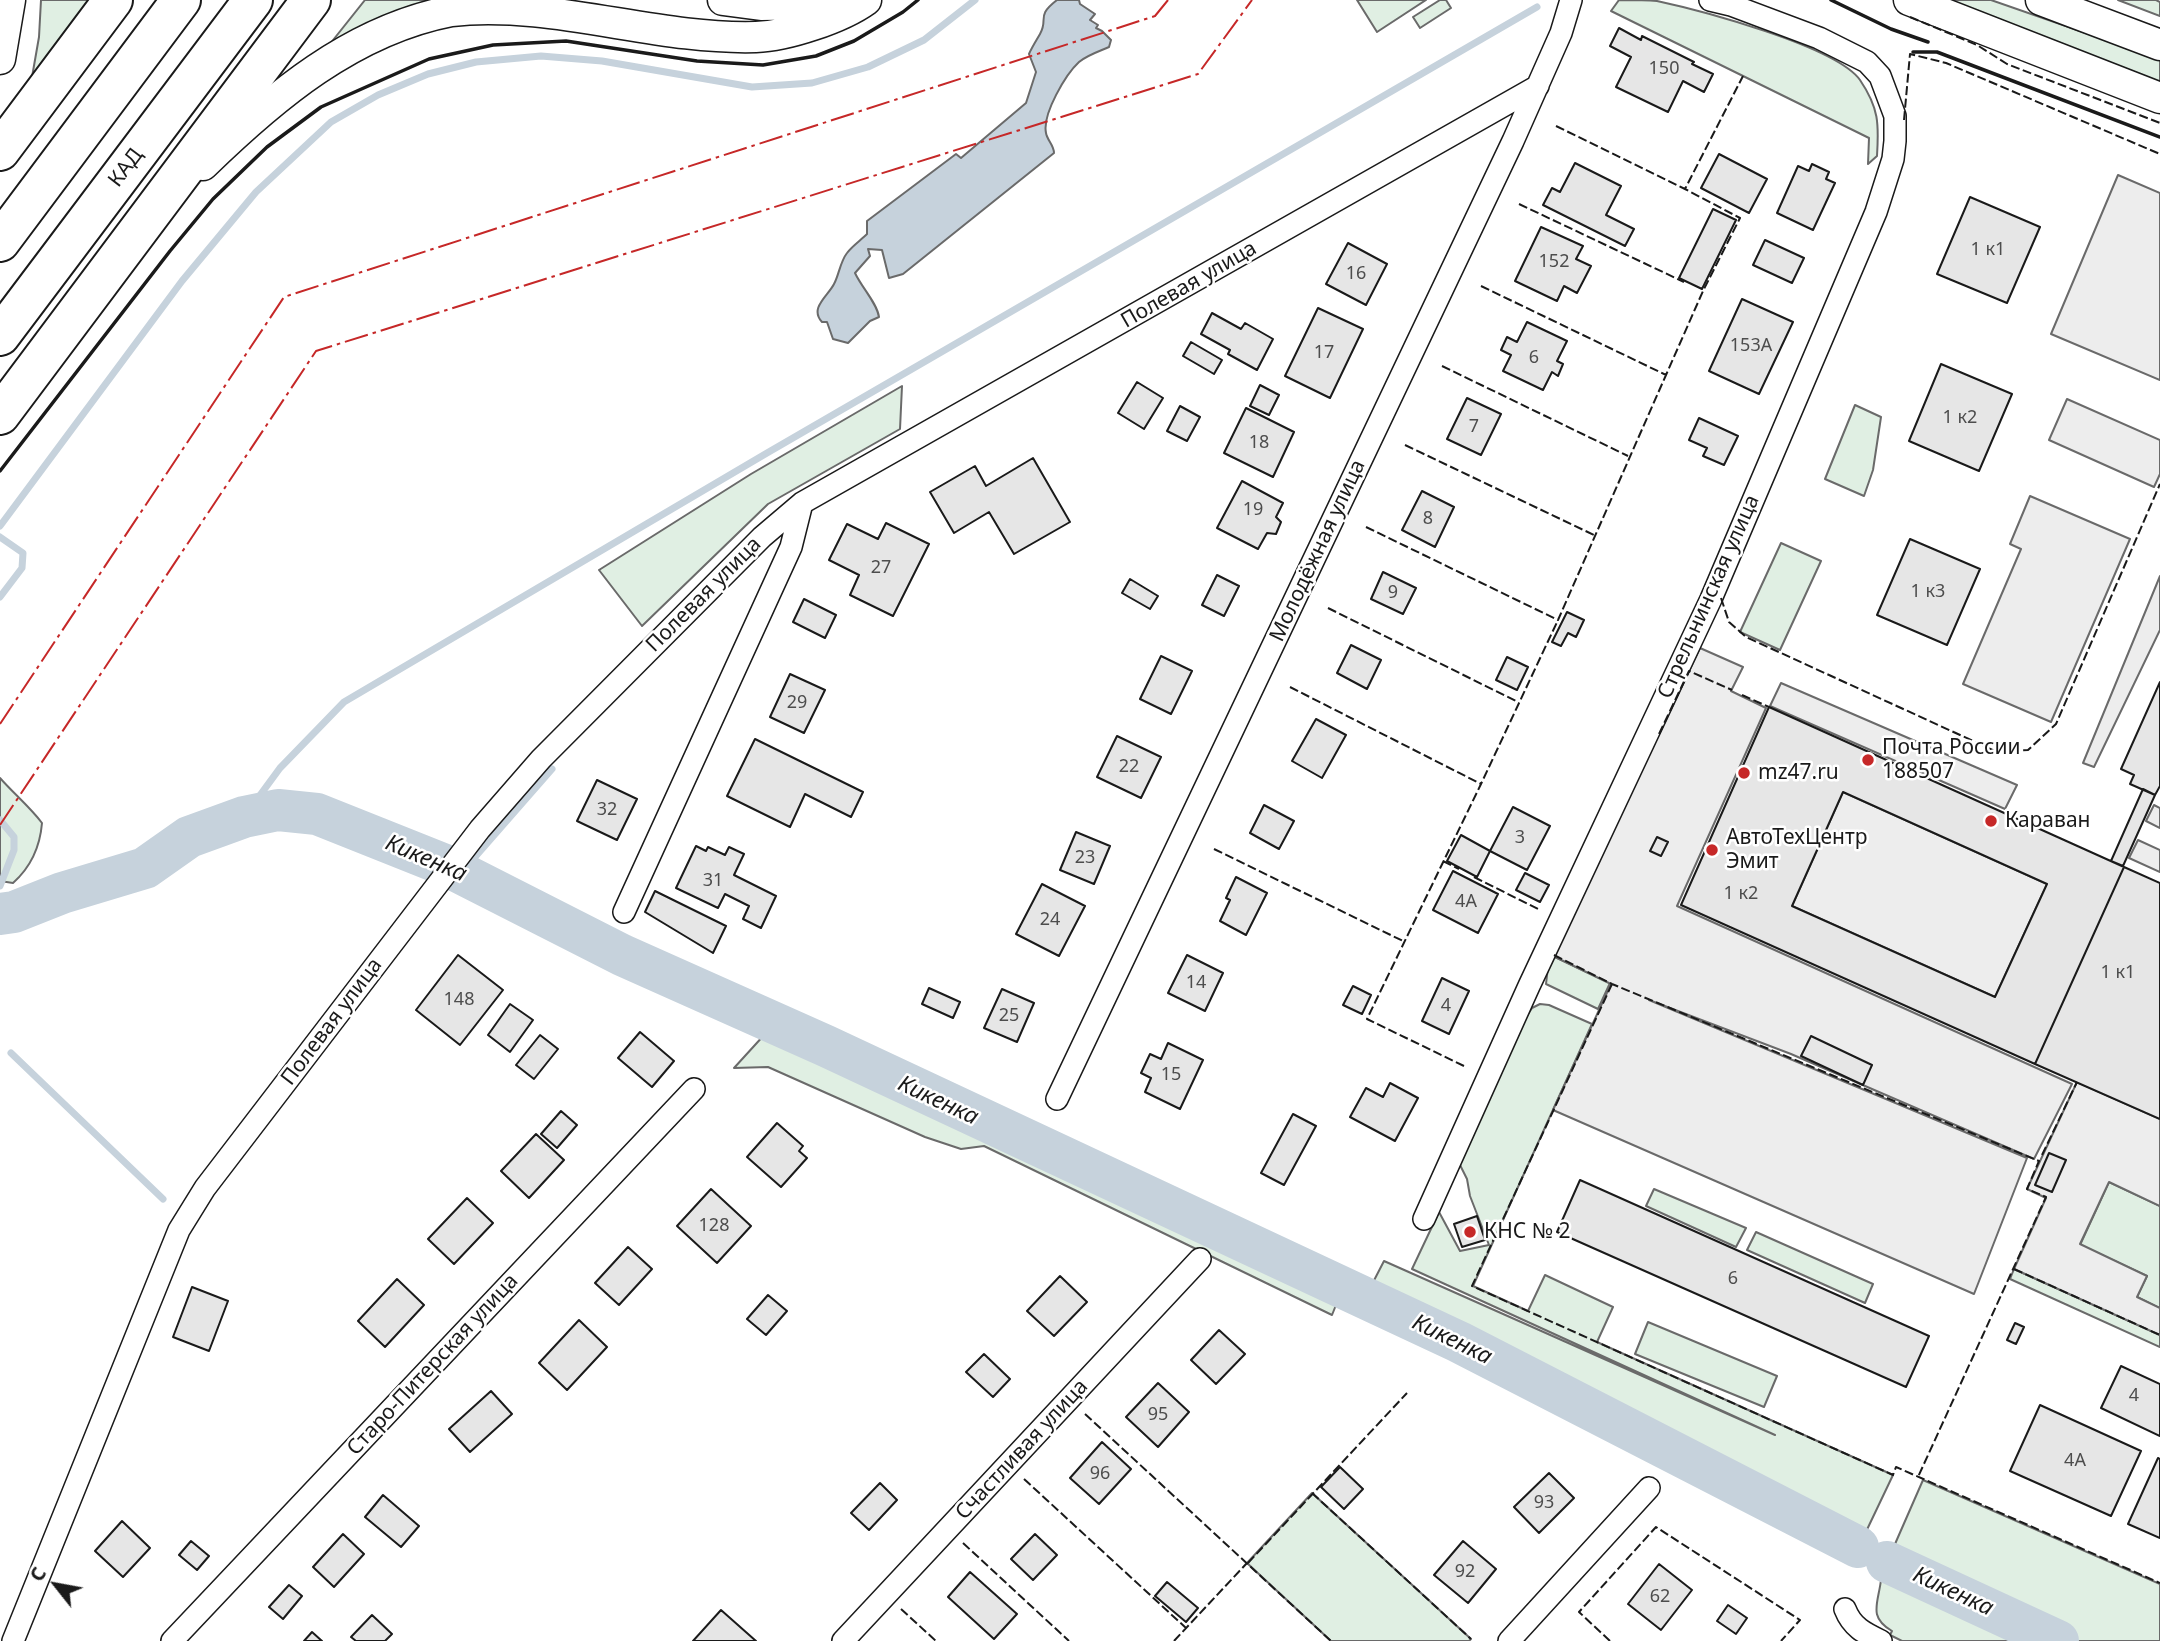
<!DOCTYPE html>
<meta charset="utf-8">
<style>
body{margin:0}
#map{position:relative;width:2160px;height:1641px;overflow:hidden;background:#fff;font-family:"Noto Sans",sans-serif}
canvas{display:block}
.north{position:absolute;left:21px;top:1550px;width:70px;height:70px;-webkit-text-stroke:5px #fff;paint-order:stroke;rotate:301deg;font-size:19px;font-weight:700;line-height:28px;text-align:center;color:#1a1a1a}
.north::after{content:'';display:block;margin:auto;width:24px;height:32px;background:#1a1a1a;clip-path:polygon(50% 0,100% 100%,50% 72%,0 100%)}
</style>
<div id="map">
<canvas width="2160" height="1641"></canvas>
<div class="north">С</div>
</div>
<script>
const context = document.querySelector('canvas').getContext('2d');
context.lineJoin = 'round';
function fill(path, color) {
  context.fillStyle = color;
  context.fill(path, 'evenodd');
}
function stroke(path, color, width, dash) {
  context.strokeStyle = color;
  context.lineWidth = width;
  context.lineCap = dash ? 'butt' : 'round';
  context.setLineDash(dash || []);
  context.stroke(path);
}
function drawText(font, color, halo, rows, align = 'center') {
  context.font = font + ' "Noto Sans",sans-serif';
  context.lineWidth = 5;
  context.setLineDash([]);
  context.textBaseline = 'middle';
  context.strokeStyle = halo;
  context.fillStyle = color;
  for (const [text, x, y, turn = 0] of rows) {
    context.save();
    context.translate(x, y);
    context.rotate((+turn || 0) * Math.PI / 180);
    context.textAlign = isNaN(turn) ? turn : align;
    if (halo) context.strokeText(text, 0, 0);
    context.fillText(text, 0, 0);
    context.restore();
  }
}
const green = new Path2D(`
 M41,0h62l-75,100 11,-63z
 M365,0h158l-205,59z
 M1357,0h69l-49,32z
 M1440,0h6l5,8 -31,20 -7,-11z
 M1619,0c12,0 26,0 38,1 42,9 179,45 203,79 19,28 19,44 17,76l-9,8 1,-26 -258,-127z
 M1947,0h44l158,55 11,4v23z
 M2118,0h38l4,2v14z
 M902,386l-2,43 -132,75 -126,122 -43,-56 152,-96z
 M1855,405l26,12 -8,53 -9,26 -39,-17z
 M1781,543l40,18 -41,89 -40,-18z
 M0,778c14,16 29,28 42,45 -2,24 -11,44 -29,60l-13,-2z
 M475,874l11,2 147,78 114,51 606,285v5l8,12 -21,-12 -8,20 -348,-169 -23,3 -36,-12 -157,-70 -34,1 31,-34 150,63 -446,-207 -2,-6z
 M1553,956l57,27 -12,26 -52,-25 2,-17z
 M1540,1004l9,1 43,19 -119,262 55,25 17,-36 68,32 -16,35 296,133 -30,63 -496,-244 17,-33 391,174 -363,-166 27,-57 21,39 29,-6 -19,-49 -3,-17 -8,-16 62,-138 11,-17z
 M2109,1182l51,24v102l-23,-11 10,-21 -67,-31z
 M1654,1189l92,39 -10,19 -90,-41z
 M1756,1232l117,52 -8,19 -118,-53z
 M2014,1269l146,66v12l-150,-68z
 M1648,1322l129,54 -13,31 -129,-53z
 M1923,1480l237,104v57h-91l-138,-64 -16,-5 -2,-8 5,-7 -23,-13z
 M1312,1493l159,146 -2,2h-138l-84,-78z
 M1912,1576l9,4 126,61h-145l-12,-6 2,-4c-24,-14 -14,-27 -11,-51l20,6 3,-7z`);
fill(green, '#e0efe3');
stroke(green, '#6a6a6a', 2);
const parking = new Path2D(`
 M2118,175l42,18v187l-109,-46z
 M2067,399l93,41v34l-6,13 -105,-47z
 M2030,496l100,43 -79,183 -88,-38 58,-135 -11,-5z
 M2160,576v54l-66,137 -11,-4z
 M1700,648l43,19 -12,24 35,17 -89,198 395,178 -38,75 -243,-105 -142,-54 378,158 -53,136 -421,-184 58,-126 -58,-28z
 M1781,683l236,102 -12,24 -235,-103z
 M1843,792l204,92 -52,113 -203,-91z
 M2154,805l6,3v20l-14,-7z
 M2138,840l22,10v22l-31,-14z
 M2077,1082l83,37v87l-51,-24 -29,62 67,32 -10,21 23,11v27l-146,-66 32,-71 -19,-9z`);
fill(parking, '#ededed');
stroke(parking, '#6a6a6a', 2);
const water = new Path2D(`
 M1057,0h22l1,4 15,10 -5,6 8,5 -2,3 6,3 9,9 -2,7c-9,4 -22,8 -30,15 -13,12 -37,52 -33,71 1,7 8,12 8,20l-151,121 -14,4 -7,-28 -14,-1 2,7 -15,17c7,15 22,30 24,44l-9,4 -22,22 -15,-4 -6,-17h-5c-13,-14 6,-26 12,-38 5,-9 6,-22 13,-31 5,-7 14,-13 20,-19v-13l89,-67 5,4 65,-55 10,-31 -7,-18c3,-7 7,-13 11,-20 9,-16 -5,-17 17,-34z`);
fill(water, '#c6d2dc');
stroke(water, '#6a6a6a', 2);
stroke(new Path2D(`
 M0,526l182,-245 74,-89 75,-70 47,-27 50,-21 48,-12 65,-6 61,5 150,26 60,-4 56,-16 56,-27 51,-40
 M0,537l23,16 -1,15 -22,29
 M244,817l36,-49 64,-66 423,-249 770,-446
 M0,820l14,17v13l-14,36
 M461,873l91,-104
 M11,1053l152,146`), '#c6d2dc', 7);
stroke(new Path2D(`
 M0,914l14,-2 48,-19 83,-25 44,-31 55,-20 34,-7 39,4 128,51 177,90 204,91 633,296 399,205
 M1887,1562l171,79`), '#c6d2dc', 42);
const building = new Path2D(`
 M1619,28l22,12 1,-4 52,26 -2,2 21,10 -9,18 -21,-11 -15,31 -52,-25 15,-30 -21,-11z
 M1719,154l48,25 -18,34 -48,-25z
 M1575,163l46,23 -15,29 28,14 -9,17 -82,-41 9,-17 8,4z
 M1812,164l17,8 -3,7 9,4 -22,47 -36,-17 21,-47 11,5z
 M1970,197l70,30 -33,76 -70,-29z
 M1713,209l23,11 -34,69 -23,-11z
 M1541,227l42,19 -7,13 15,7 -14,27 -13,-7 -7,15 -42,-20z
 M1765,240l39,18 -12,25 -39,-18z
 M1348,243l39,21 -21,41 -40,-21z
 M1742,299l51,23 -34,72 -50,-23z
 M1318,308l45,21 -33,69 -45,-22z
 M1212,313l29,16 4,-6 28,16 -16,31 -29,-16 2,-4 -29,-16z
 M1527,322l40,19 -10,20 6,3 -5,12 -6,-4 -9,18 -40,-19 8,-16 -10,-5 6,-13 10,5z
 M1191,342l31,18 -8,14 -31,-18z
 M1941,364l71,30 -33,77 -70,-30z
 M1137,382l26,16 -19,31 -26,-16z
 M1260,385l19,10 -10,20 -19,-9z
 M1467,398l34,16 -20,41 -34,-16z
 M1180,406l20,11 -13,24 -20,-10z
 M1246,408l48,24 -21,45 -49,-24z
 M1699,418l39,18 -14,29 -21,-9 4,-8 -18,-8z
 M1033,458l37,64 -56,32 -25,-42 -35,21 -24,-41 45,-26 11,20z
 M1242,481l41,22 -7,14 5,5 -5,12 -9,-1 -9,16 -41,-21z
 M1422,491l32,16 -19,40 -33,-17z
 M886,523l43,21 -36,72 -43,-21 9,-20 -30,-15 18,-36 31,15z
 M1910,539l70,30 -33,76 -70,-30z
 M1383,572l33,16 -13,26 -32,-15z
 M1217,575l22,11 -15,30 -22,-11z
 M1130,579l28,17 -8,13 -28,-16z
 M804,599l32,16 -11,23 -32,-16z
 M1567,612l17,8 -8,17 -8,-4 -7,13 -9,-4z
 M1351,645l30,15 -14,29 -30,-16z
 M1161,656l31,15 -21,43 -31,-15z
 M1507,657l21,10 -11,23 -21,-10z
 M790,674l35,16 -21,43 -34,-16z
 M2160,682v104l-5,9 -25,-11 4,-9 -13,-6z
 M1769,707l355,160 -89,197 -354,-159zM1843,792l204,92 -52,113 -203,-91z
 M1316,719l30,16 -24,43 -30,-17z
 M1117,736l44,21 -20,41 -44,-21z
 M755,739l108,53 -12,25 -46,-23 -15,33 -63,-31z
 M597,780l40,19 -20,41 -40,-19z
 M2143,789l12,6 -32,71 -12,-5z
 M1264,805l30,16 -15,28 -29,-16z
 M1513,807l37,19 -23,44 -37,-19z
 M1076,832l34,14 -16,38 -34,-14z
 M1461,835l29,16 -13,26 -30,-16z
 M1657,837l11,5 -7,14 -11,-5z
 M696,846l10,5 2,-4 17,8 4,-8 15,7 -10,21 42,21 -15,32 -18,-9 6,-13 -24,-12 -7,14 -42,-20z
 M2124,867l36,16v236l-125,-55z
 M1453,871l45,23 -20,39 -45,-23z
 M1525,873l24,12 -9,17 -24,-12z
 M1236,877l31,16 -21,42 -26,-14 10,-21 -4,-2z
 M1042,884l43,22 -26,50 -43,-22z
 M655,891l71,35 -13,27 -68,-41z
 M458,955l45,35 -43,55 -44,-35z
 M1187,955l36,18 -18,38 -37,-18z
 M1442,978l27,13 -20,43 -27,-13z
 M1353,986l18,9 -9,19 -19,-9z
 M929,988l31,14 -7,16 -31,-14z
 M1002,989l32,14 -17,39 -33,-14z
 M510,1004l23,16 -23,32 -22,-17z
 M640,1032l34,29 -22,26 -34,-29z
 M540,1035l18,14 -24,30 -18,-14z
 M1811,1036l61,29 -9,20 -62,-29z
 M1168,1043l35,17 -23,49 -35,-17 6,-14 -10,-5 9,-19 11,5z
 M1390,1083l28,15 -23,43 -45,-24 16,-29 17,9z
 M561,1111l16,14 -20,23 -16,-14z
 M1293,1114l23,12 -32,59 -23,-12z
 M777,1123l26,23 -4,5 8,7 -26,29 -34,-30z
 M536,1134l28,26 -35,38 -28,-27z
 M2049,1153l17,7 -14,32 -17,-7z
 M1580,1180l349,156 -23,51 -349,-155z
 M711,1189l40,37 -34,37 -40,-37z
 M467,1198l26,25 -39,41 -26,-25z
 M1477,1216l8,24 -23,7 -8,-23z
 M628,1247l24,22 -33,36 -24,-22z
 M1060,1276l27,26 -33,34 -27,-25z
 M397,1279l27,26 -39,42 -27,-26z
 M192,1287l36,14 -19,50 -36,-14z
 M768,1295l19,16 -21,24 -19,-16z
 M579,1320l28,27 -40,43 -28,-27z
 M2015,1323l9,4 -8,17 -9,-4z
 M1219,1330l26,24 -29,30 -25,-24z
 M984,1354l26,25 -17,18 -27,-25z
 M2121,1366l39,18v52l-59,-28z
 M1158,1383l31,29 -31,35 -32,-30z
 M491,1391l21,23 -42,38 -21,-23z
 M2040,1405l101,46 -30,65 -101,-45z
 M1102,1442l29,27 -32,35 -29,-26z
 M2158,1458l2,1v79l-32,-14z
 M1340,1467l23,22 -19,20 -23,-22z
 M1549,1473l25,25 -35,35 -25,-26z
 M880,1483l17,17 -28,30 -18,-17z
 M383,1495l36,31 -18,21 -36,-30z
 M122,1521l28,27 -27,29 -28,-26z
 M343,1534l21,20 -30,33 -21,-20z
 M1035,1534l22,21 -24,25 -22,-21z
 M191,1541l18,15 -12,14 -18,-15z
 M1463,1541l33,28 -28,34 -34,-28z
 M1659,1564l33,26 -31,40 -33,-26z
 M970,1572l47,42 -23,25 -46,-42z
 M1167,1582l31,26 -12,14 -31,-26z
 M289,1585l13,11 -19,23 -14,-12z
 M1728,1605l19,13 -11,16 -19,-13z
 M721,1610l35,31h-63z
 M372,1615l20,19 -7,7h-29l-5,-4z
 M312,1632l10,9h-18z`);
fill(building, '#e6e6e6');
stroke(building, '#1a1a1a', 2);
const street = new Path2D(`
 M624,912l167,-365 11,-44
 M1057,1099l456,-958 48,-108 10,-33
 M1424,1219l105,-233 182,-387 165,-387 17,-53 2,-18v-25l-15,-40 -13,-14 -48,-24 -88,-33 -21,-5
 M1845,1609c7,18 19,24 36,32
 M13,1641l166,-411 26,-42 275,-359 61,-70 221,-222 40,-34 736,-417
 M172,1641l522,-552
 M843,1641l357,-382
 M1509,1641l140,-153`);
const secondary = new Path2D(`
 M723,0l38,5 53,-1 7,-4
 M1909,0l251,98
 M2041,0l119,45
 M0,59l10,-59
 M203,165c70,-68 149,-135 248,-154 103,-11 203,29 305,26 31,-1 85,-19 110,-37`);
const highway = new Path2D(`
 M0,151l113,-151
 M0,242l181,-242
 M0,336l253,-336
 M0,415l311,-415`);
stroke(street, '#1a1a1a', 24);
stroke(secondary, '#1a1a1a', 33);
stroke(highway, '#1a1a1a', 42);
stroke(street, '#fff', 21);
stroke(secondary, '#fff', 30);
stroke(highway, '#fff', 38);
stroke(new Path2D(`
 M1910,17l67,28 30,19 153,59
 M1904,120l6,-66 36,9 214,91
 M1556,126l129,63 58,-113
 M1519,204l165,78
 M1481,286l185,89 37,-84 37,-73 -55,-29
 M1442,366l186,90
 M1405,445l189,90
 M1366,527l192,93 108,-245
 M1721,598l8,24 17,15 249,114 33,-1 28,-26 104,-240
 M1328,608l190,94
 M1290,687l191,97
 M1742,695l27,12
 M1659,734l30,-63 43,19
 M1214,849l189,92
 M1443,861l16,8
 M1474,877l64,32
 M1554,955l58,29 427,177 -12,28 19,8 -128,280
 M1612,984l-140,302 421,189 3,-8 264,116
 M1464,1066l-97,-47 114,-235 77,-164
 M2042,1155l35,-73
 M2014,1269l146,66
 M1085,1414l246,227
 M1024,1479l162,149
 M1312,1493l159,146
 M963,1543l106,98
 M1248,1563l159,-170
 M901,1609l35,32
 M1174,1641l73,-78
 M1610,1641l-31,-29 77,-85 144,93 -19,21`), '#1a1a1a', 2, [9, 3.5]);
stroke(new Path2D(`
 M1831,0l60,29 37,13
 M1913,52h24l223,85
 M0,471l170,-220 43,-52 54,-52 54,-40 108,-48 64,-14 73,-4 131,20 66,4 53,-9 38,-15 49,-29 15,-12`), '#1a1a1a', 3.5);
stroke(new Path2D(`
 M0,724l284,-427 871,-281 13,-16
 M0,825l316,-474 882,-277 54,-74`), '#c62828', 2, [24, 5, 3.5, 5]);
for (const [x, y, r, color] of [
 [1868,760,7,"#c62828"],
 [1744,773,7,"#c62828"],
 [1991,821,7,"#c62828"],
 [1712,850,7,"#c62828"],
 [1470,1232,7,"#c62828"]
]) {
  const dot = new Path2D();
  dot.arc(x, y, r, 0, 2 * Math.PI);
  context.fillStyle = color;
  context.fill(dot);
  stroke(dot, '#fff', 2.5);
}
drawText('18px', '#4d4d4d', null, [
 ["150",1664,69],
 ["1 к1",1988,250],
 ["152",1554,262],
 ["16",1356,274],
 ["153А",1751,346],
 ["17",1324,353],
 ["6",1534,358],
 ["1 к2",1960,418],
 ["7",1474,427],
 ["18",1259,443],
 ["19",1253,510],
 ["8",1428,519],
 ["27",881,568],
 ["1 к3",1928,592],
 ["9",1393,593],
 ["29",797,703],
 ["22",1129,767],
 ["32",607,810],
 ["3",1520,838],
 ["23",1085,858],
 ["31",713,881],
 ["1 к2",1741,894],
 ["4А",1466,902],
 ["24",1050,920],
 ["1 к1",2118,973],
 ["14",1196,983],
 ["148",459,1000],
 ["4",1446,1006],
 ["25",1009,1016],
 ["15",1171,1075],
 ["128",714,1226],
 ["6",1733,1279],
 ["4",2134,1396],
 ["95",1158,1415],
 ["4А",2075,1461],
 ["96",1100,1474],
 ["93",1544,1503],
 ["92",1465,1572],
 ["62",1660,1597]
]);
drawText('21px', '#1a1a1a', '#fff', [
 ["КАД",126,168,-53],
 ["Полевая улица",1189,285,-30],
 ["Молодёжная улица",1318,551,-65],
 ["Полевая улица",704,595,-45],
 ["Стрельнинская улица",1709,597,-66],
 ["Полевая улица",332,1022,-53],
 ["Старо-Питерская улица",433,1365,-47],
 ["Счастливая улица",1022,1450,-47]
]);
drawText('21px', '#1a1a1a', '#fff', [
 ["Почта России",1882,748],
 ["188507",1882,772],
 ["mz47.ru",1758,773],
 ["Караван",2005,821],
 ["АвтоТехЦентр",1726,838],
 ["Эмит",1726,862],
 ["КНС № 2",1484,1232]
], 'left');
drawText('italic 23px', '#1a1a1a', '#fff', [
 ["Кикенка",426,859,23],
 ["Кикенка",938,1101,25],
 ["Кикенка",1452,1340,26],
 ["Кикенка",1953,1592,25]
]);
</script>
